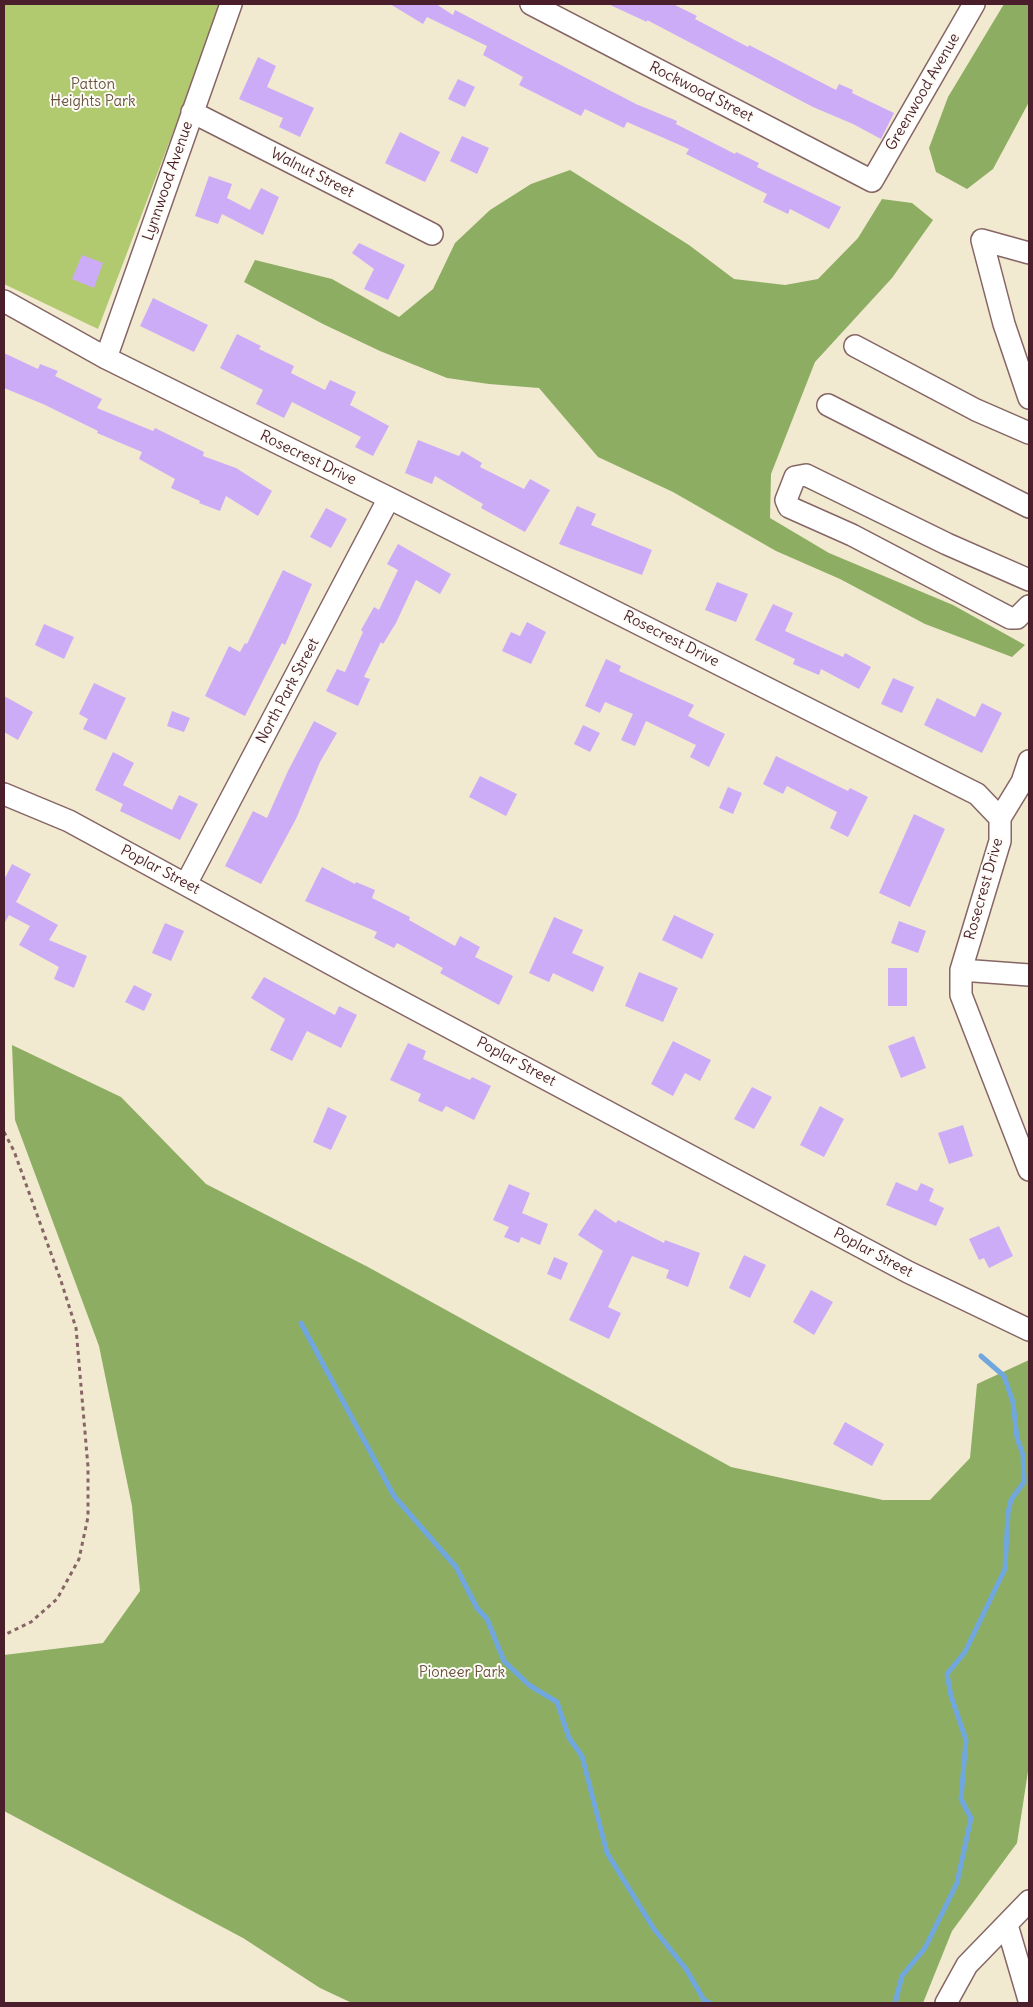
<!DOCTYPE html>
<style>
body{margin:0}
#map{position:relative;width:1033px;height:2007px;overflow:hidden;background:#f2e9d1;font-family:Delius,sans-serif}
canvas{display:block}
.frame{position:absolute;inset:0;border:5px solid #4a1f2b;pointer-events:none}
</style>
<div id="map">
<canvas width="1033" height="2007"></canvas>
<div class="frame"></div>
</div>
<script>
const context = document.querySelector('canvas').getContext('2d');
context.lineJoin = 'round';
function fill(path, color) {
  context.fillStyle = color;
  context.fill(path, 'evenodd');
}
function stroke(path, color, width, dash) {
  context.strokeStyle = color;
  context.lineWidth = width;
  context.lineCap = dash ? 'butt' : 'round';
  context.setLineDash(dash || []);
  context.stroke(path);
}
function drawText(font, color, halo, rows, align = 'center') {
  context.font = font + ' Delius,sans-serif';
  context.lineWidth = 4;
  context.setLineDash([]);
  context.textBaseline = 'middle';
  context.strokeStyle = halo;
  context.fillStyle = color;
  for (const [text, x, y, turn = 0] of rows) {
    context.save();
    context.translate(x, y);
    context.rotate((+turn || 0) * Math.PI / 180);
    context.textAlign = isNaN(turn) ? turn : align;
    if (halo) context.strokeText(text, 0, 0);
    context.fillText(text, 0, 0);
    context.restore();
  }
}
fill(new Path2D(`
 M4,4h218l-124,325 -94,-45z`), '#b2ca6f');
fill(new Path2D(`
 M1004,4h25v98l-36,67 -26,20 -31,-17 -7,-24 19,-51z
 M570,170l119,75 45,34 51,6 33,-6 40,-41 24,-39 30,4 21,17 -41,58 -77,84 -44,112 -1,44 59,35 124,52 72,40 -13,12 -87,-33 -85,-45 -64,-28 -103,-59 -75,-35 -59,-69 -50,-4 -42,-6 -67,-27 -57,-27 -79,-42 11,-22 77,19 67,38 34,-28 22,-46 35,-33 41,-26z
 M12,1045l109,52 85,87 162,83 363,200 152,33h47l40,-42 7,-74 52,-24v405l-12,78 -65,88 -29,72h-571l-32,-15 -77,-50 -239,-127v-156l99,-12 37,-52 -8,-85 -33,-160 -84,-226z`), '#8dae62');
stroke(new Path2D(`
 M301,1323l93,173 62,71 21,41 10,11 17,42 25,24 28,17 12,36 13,18 25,97 47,76 32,40 18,31 6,3
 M895,2003l7,-27 23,-28 32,-65 14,-65 -10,-19 5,-59 -15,-44 -4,-22 18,-22 40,-83 3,-56 3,-13 13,-18 -1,-27 -6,-17 -4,-36 -9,-26 -23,-20`), '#70a7de', 5);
fill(new Path2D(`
 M390,4h46l17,11 2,-5 181,94 41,17 -1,3 59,30 1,-2 23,11 -2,4 84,40 -12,22 -39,-20 -2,5 -25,-12 4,-8 -81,-40 3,-5 -62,-27 -3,6 -39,-19 -4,7 -62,-31 4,-8 -40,-22 4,-9 -60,-29 -4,7z
 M608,4h65l24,12 -2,3 53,28 1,-2 87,45 3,-6 14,6 -1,3 42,20 -13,26 -28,-15 -40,-17 -166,-87v2z
 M258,57l18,9 -9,21 47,21 -14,29 -21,-10 4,-9 -44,-19z
 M458,79l17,8 -10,20 -17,-8z
 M400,132l40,20 -15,30 -40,-19z
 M462,136l27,12 -12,26 -27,-13z
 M209,176l23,8 -5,14 23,12 11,-22 18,9 -16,38 -41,-21 -4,10 -23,-8z
 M359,243l46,22 -17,35 -24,-11 10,-20 -22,-16z
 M82,255l21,8 -9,25 -22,-9z
 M153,298l55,27 -14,27 -54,-26z
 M237,334l24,12 -2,3 35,17 -3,7 34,17 5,-10 26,12 -6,13 39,21 -16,30 -18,-9 6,-10 -69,-35 -8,16 -28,-14 7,-14 -43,-22z
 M4,353l34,16 2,-5 18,7 -3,5 47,23 -5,9 56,23 2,-3 49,24 -1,4 33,12 36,23 -14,25 -32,-20 -6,15 -21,-8 1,-2 -29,-13 4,-9 -36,-20 3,-7 -45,-19 1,-2 -55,-27 -39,-16z
 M418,440l41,16 3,-5 20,12 -2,4 44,22 6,-10 20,11 -25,42 -44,-24 2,-4 -48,-28 -3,8 -27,-11z
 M577,506l19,8 -5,11 61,25 -10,25 -83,-31z
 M326,508l21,11 -16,29 -21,-11z
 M398,544l53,30 -11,20 -24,-14 -20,43 -13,21 -2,-2 -17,35 6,2 -12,27 -32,-15 11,-22 8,3 18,-40 -2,-2 13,-23 5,3 19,-40 -11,-6z
 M283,570l29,14 -27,61 -3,-2 -37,73 -40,-20 24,-50 11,6 5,-9 2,1z
 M717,582l31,12 -12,28 -31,-12z
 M773,604l20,9 -8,18 58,26 2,-4 26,14 -12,22 -38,-20 -2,6 -26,-11 2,-5 -40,-19z
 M527,622l19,10 -15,32 -29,-13 9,-19 9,4z
 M44,624l30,13 -10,22 -29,-14z
 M606,659l15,7 -2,5 75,34 -6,11 37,18 -16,33 -19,-10 6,-12 -50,-24 -11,25 -14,-6 12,-26 -28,-12 -5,11 -15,-7z
 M893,678l21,9 -12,26 -21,-9z
 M94,683l32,15 -20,42 -23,-11 5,-10 -9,-5z
 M4,696l29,16 -15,28 -14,-8z
 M937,698l38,19 7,-14 20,10 -20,40 -58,-28z
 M172,711l18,7 -6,14 -17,-6z
 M314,721l23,12 -17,29 -24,57 -35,65 -36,-18 28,-55 14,7 21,-47z
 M583,725l17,8 -10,19 -16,-8z
 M113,752l21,11 -11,22 49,25 7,-15 19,9 -18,36 -60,-29 3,-7 -28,-14z
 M776,756l72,35 2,-3 18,9 -20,40 -18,-9 7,-16 -50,-26 -4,8 -20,-10z
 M480,776l37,18 -11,22 -37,-19z
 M728,787l14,6 -9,21 -14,-6z
 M914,814l31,15 -35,78 -31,-14z
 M12,864l19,10 -15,28 42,23 -9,15 38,16 -13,32 -20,-9 5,-12 -40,-22 11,-19 -21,-11 -5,9v-44z
 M322,867l33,17 1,-2 19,8 -3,8 38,19 -1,3 46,26 5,-10 20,11 -5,10 38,19 -14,29 -59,-32 3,-5 -46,-25 -3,5 -20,-10 3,-6 -72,-31z
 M674,915l40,19 -12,25 -40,-19z
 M554,917l29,13 -11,23 32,14 -11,25 -40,-19 -4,9 -20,-9z
 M899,921l27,10 -8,22 -27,-10z
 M165,923l19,8 -13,30 -19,-8z
 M888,968h19v38h-19z
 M639,972l39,16 -15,34 -38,-16z
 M264,977l71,38 4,-9 18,9 -16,33 -34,-17 -15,30 -22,-11 15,-31 -34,-21z
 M134,985l18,9 -8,17 -19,-9z
 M914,1036l12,32 -25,10 -13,-32z
 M673,1041l38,19 -11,21 -15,-8 -12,23 -22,-12z
 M408,1043l18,8 -3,8 47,21 2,-3 19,9 -17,34 -28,-14 -4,6 -24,-11 3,-7 -31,-14z
 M752,1087l20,10 -18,32 -20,-10z
 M820,1106l24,13 -20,38 -24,-12z
 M328,1107l19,9 -16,34 -18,-8z
 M963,1125l10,31 -24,8 -11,-31z
 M896,1182l21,9 4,-8 13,6 -5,12 15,7 -8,18 -50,-21z
 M509,1184l21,9 -8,20 26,11 -8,21 -19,-8 -2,6 -15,-6 5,-10 -16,-7z
 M595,1209l21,14 2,-3 46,23 1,-3 35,13 -12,34 -22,-9 3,-8 -37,-14 -24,51 13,6 -12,26 -40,-19 34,-69 -25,-16z
 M999,1226l14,30 -24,12 -5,-10 -5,2 -10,-21z
 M744,1255l22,10 -16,33 -21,-10z
 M554,1257l14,6 -7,17 -14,-6z
 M811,1290l22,12 -19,33 -21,-13z
 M845,1422l39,22 -12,22 -39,-22z`), '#cdacf7');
const minor = new Path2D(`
 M531,4l341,177 102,-177
 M192,112l240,122
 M1029,253l-47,-13 22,84 25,74
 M4,301l102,57 283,140 588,296 23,24v23l-39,129v25l68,175
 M855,346l121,64 53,23
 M106,358l125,-354
 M828,405l201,102
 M1029,580l-82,-36 -141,-69 -11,2 -9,23 3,7 63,28 158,83h7l12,-12
 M4,794l65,27 299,163 540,288 121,58
 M1000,818l22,-36 7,-21
 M186,884l203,-386
 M961,970l68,5
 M1007,1925l22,75
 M946,2003l21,-38 62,-64`);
stroke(minor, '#856665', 24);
stroke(new Path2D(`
 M4,1132l10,19 47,130 15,47 12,139v50l-9,42 -22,40 -26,23 -27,13`), '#856665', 3, [4, 4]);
stroke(minor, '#fff', 21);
drawText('15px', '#69523f', '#fdfcf7', [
 ["Patton",93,85],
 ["Heights Park",93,102],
 ["Pioneer Park",462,1673]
]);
drawText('15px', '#4a1f2b', '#fdfcf7', [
 ["Rockwood Street",701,92,27],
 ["Greenwood Avenue",923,92,-60],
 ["Walnut Street",312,173,27],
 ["Lynnwood Avenue",168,181,-71],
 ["Rosecrest Drive",308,458,26],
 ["Rosecrest Drive",671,639,27],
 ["North Park Street",288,691,-62],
 ["Poplar Street",160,870,28],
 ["Rosecrest Drive",984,889,-74],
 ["Poplar Street",516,1062,28],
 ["Poplar Street",873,1253,28]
]);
</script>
